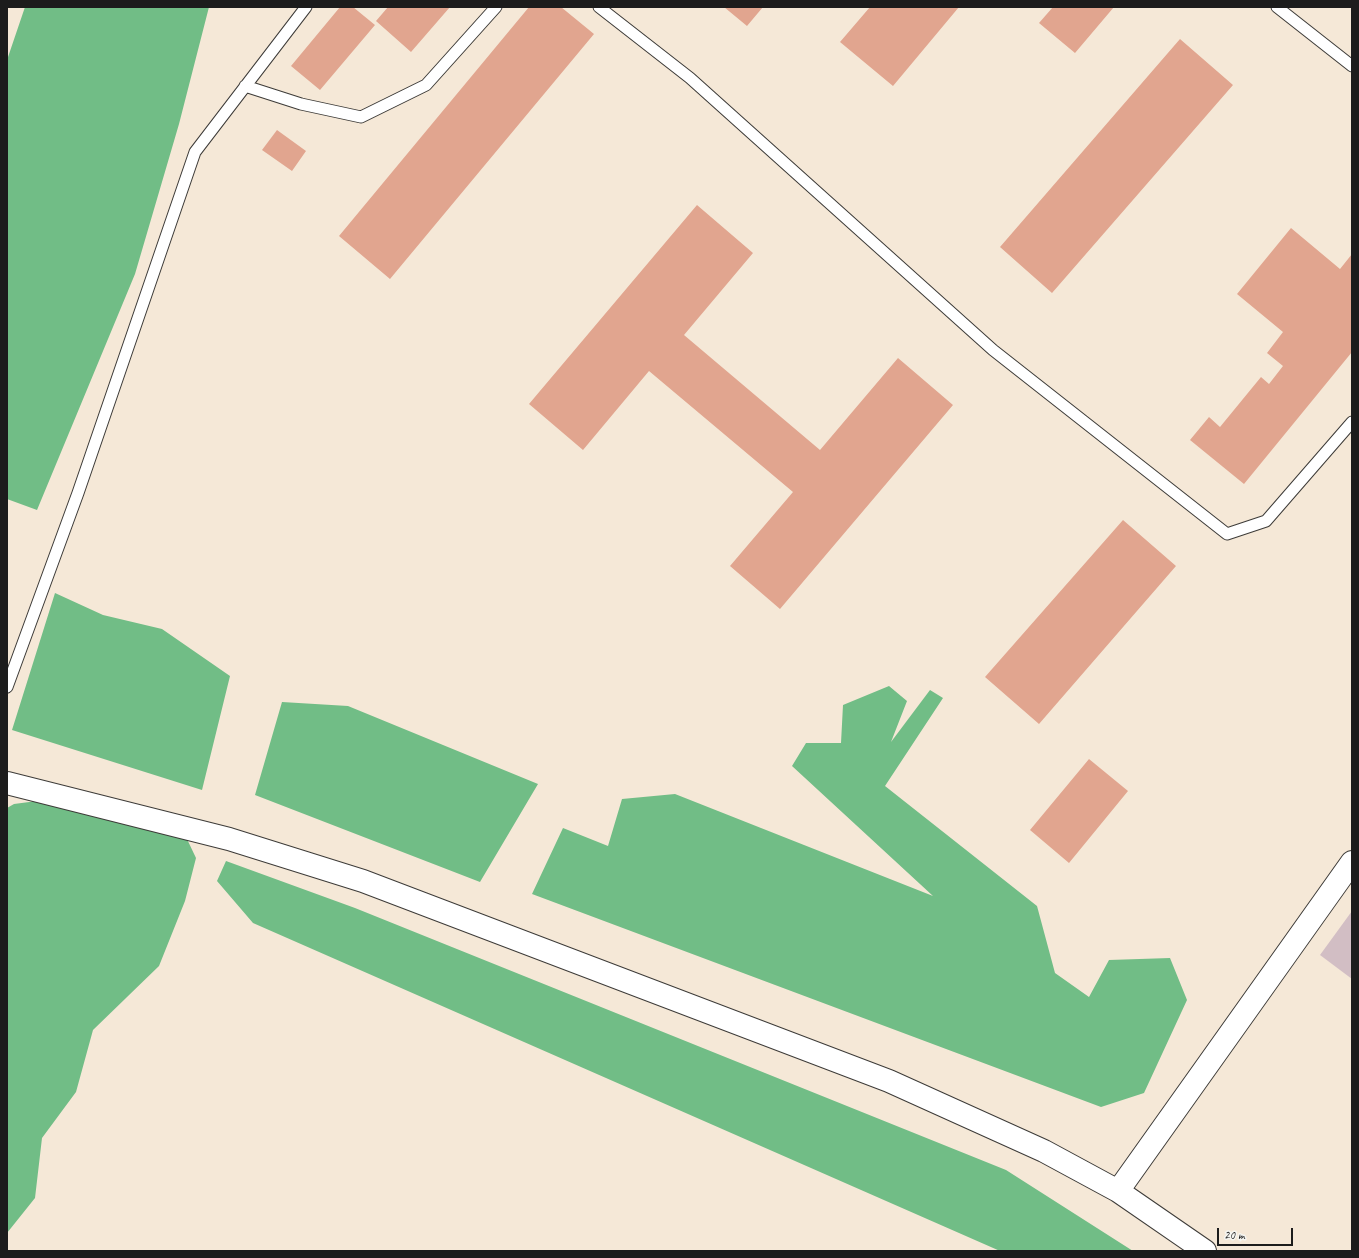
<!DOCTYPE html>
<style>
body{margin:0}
#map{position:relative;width:1359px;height:1258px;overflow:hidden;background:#f5e8d7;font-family:Caveat,sans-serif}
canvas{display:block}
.frame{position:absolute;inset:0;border:8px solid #1c1c1c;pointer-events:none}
.scale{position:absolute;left:1217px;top:1228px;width:76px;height:18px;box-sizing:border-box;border:2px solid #1c1c1c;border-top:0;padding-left:5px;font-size:12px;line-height:14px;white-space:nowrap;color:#1c1c1c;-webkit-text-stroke:3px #f6f6f2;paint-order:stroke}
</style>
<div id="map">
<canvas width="1359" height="1258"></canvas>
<div class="frame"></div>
<div class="scale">20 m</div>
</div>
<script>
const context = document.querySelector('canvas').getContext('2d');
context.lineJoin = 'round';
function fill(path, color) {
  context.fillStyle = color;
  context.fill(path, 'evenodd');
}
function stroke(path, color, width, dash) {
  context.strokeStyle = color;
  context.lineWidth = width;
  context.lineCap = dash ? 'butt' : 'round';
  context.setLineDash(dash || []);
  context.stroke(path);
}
fill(new Path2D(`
 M1352,911v68l-32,-24z`), '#d2bec4');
fill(new Path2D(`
 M25,7h184l-30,117 -44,150 -98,236 -30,-11v-439z
 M55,593l48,22 59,14 68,47 -28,114 -190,-60z
 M889,686l18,15 -16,41 39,-52 13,8 -58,88 152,120 18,67 34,24 20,-37 61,-2 17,42 -43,93 -43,14 -569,-213 31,-66 45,18 14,-47 53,-5 258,102 -141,-130 14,-23h35l2,-38z
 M282,702l66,4 190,78 -58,98 -225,-87z
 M37,801l149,36 10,21 -11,43 -26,65 -66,64 -17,62 -34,46 -7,60 -28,35v-425l7,-4z
 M226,861l129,47 651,262 127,81h-133l-747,-328 -36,-42z`), '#71bd86');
fill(new Path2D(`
 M340,7h13l22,18 -55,65 -29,-24z
 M388,7h62l-39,45 -35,-31z
 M529,7h32l33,27 -204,245 -51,-43z
 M724,7h39l-16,19z
 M870,7h89l-66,79 -53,-44z
 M1053,7h61l-39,46 -36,-30z
 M1180,39l53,46 -181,208 -52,-46z
 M277,130l29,21 -14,20 -30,-21z
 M697,205l56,48 -69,82 136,115 78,-92 55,47 -173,204 -50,-43 63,-74 -144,-121 -66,79 -54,-46z
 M1291,228l49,41 12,-15v98l-108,132 -54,-44 19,-23 11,10 41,-50 8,7 14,-18 -16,-13 16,-21 -46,-38z
 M1123,520l53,46 -137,158 -54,-47z
 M1089,759l39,32 -59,72 -39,-33z`), '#e1a58f');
const lane = new Path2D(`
 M599,7l91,71 303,272 234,184 39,-13 86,-99
 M1277,7l75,59
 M245,86l56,18 60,13 65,-32 70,-78
 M7,687l71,-194 117,-341 111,-145`);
const street = new Path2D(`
 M7,783l222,56 134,42 526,200 155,70 74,40 87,60
 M1118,1191l234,-329`);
stroke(lane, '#3d3b38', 13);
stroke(street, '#3d3b38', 24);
stroke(lane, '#fff', 11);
stroke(street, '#fff', 22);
</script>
